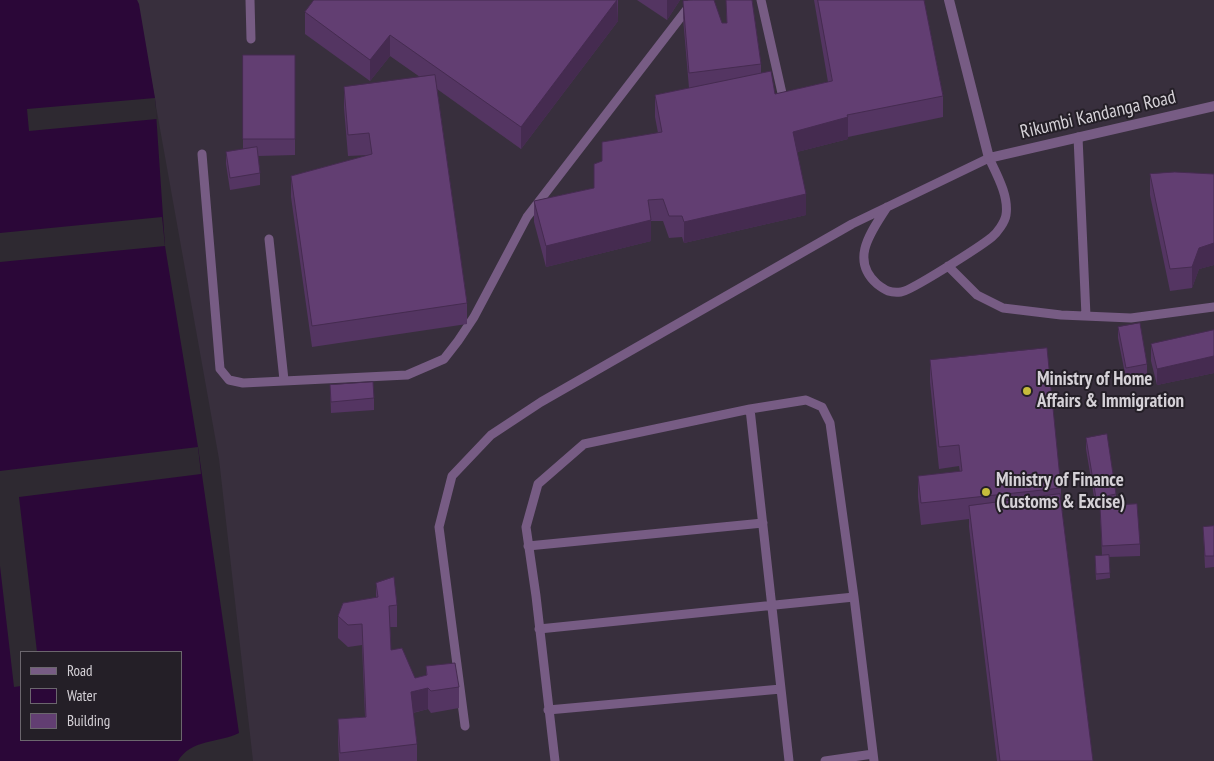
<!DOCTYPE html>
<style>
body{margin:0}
#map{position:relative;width:1214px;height:761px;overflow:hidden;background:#2e2931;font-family:"PT Sans Narrow",sans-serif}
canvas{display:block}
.legend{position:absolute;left:20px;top:651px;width:162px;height:90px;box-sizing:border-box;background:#241f27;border:1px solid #6b666d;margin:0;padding:6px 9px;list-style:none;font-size:15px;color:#d5d1d7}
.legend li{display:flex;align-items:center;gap:10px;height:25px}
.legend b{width:25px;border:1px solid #6b666d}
</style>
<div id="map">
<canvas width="1214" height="761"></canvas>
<ul class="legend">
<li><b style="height:6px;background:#775c84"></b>Road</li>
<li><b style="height:14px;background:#2b0738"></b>Water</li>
<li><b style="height:14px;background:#623e72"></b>Building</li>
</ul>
</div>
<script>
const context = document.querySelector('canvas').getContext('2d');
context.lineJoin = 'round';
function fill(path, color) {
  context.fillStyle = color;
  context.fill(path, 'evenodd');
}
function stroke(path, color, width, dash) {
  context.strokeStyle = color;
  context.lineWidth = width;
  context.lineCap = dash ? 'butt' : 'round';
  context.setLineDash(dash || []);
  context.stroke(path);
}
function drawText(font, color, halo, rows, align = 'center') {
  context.font = font + ' "PT Sans Narrow",sans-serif';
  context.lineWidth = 4;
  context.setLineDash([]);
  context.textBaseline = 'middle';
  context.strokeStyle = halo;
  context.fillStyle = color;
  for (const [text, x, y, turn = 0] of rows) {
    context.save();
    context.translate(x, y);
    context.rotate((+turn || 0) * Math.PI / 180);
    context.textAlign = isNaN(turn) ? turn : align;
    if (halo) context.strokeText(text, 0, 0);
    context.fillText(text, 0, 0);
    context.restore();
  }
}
fill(new Path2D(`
 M137,0h1077v761h-961l-34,-302z`), '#382f3d');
fill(new Path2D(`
 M0,0h137l2,4 16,94 10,148 33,201 41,286c-20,10 -48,6 -61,28h-178zM21,652h160v88h-160z`), '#2b0738');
fill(new Path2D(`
 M155,98l2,21 -128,12 -2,-22z
 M162,217l3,29 -165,16v-29z
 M198,447l3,27 -182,23 18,155h-16v34l-7,1 -14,-121v-95z`), '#2e2931');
stroke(new Path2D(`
 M250,0l1,39
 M761,0l23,102
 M1078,137l8,179
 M202,154l18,215 9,11 14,3 164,-8 37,-16 14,-18 16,-24 53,-100 167,-217
 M269,239l15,141
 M948,266l29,29 26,13 58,7 70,3 83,-11
 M750,409l39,352
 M528,546l235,-23
 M539,629l315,-32
 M548,710l233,-21
 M465,726l-26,-199 13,-51 39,-41 50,-33 311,-178 137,-66c8,17 20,38 17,57 -1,7 -9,18 -14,22 -11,9 -81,54 -91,55 -11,1 -15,-1 -24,-8 -28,-25 -5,-53 10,-77
 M555,761l-19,-165 -10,-69 12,-43 46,-40 166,-35 56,-9 16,7 8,16 24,174 20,164
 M825,761l48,-7`), '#775c84', 9);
stroke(new Path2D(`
 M949,0l40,158 225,-52`), '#775c84', 10);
fill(new Path2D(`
 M618,0v21l-97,128 -84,-60 30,214v21l-155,23 -21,-150v-21l78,-21 -21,1 -4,-48v-21l76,-10 -30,-21 -20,25 -65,-47v-22z
 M637,0h43l-13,20z
 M726,0h26l9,64v9l14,21 53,-12 -14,-82h110l19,96v21l-95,20v2l-51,13 9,63 -122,28 -2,-6 -13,1 -6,-17h-12v20l-105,26 -12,-45v-21l60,-13 8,-27 56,-28 -3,-16v-22l34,-7 -6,-70v-17l39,22h5z
 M243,55h52v100l-37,1 2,17v12l-30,5 -4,-26v-12l17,-3z
 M1150,174h64v91l-15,4 -7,19 -22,3 -20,-96z
 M1118,327l29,37v11l-21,4 -8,-41z
 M1214,330v43l-57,12 -6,-24v-17z
 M930,360l131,128v20l32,253h-96l-28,-234v-8l-48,6 -3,-28v-21l42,-4 -1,-6 -20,3 -9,-87z
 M330,385l44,13v12l-43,3z
 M1086,438l30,56v11l24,39v12l-31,1 1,21 -14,2 -1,-18 7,-6 -2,-48 -4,1 -10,-60z
 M1214,526v41l-9,1 -2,-41z
 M376,583l21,22v22h-7l1,23 24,28 11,-2v-10l33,21v21l-28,5 -3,-4 -15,4 4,31v17h-78l-1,-21v-21l27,-2 -3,-72 -14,2 -10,-9v-22l38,-19z`), '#543562');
fill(new Path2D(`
 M617,0l1,21 -97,128v-22z
 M667,0h13l-13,20z
 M390,35v21l-20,25v-21z
 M848,117v22l-55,14v-21z
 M806,194v21l-122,28v-21z
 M651,220v21l-105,26v-21z
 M1214,243v22l-15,4 -7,19v-21l7,-19z
 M1214,356v17l-57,12v-16z
 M428,688v21l-17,4v-21z`), '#452b50');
const building = new Path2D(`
 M314,0h303l-96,127 -131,-92 -20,25 -65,-48z
 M694,0h20l8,23h5l-1,-23h26l9,64 -72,9 -6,-72z
 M818,0h106l19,96 -96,19 1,2 -55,15 13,62 -122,28 -2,-6h-13l-6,-17 -15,1 3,20 -105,26 -12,-45 60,-13v-24l8,-3v-19l60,-10 -7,-37 116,-24 4,23 57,-13z
 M243,55h52v84h-52z
 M435,75l32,228 -155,23 -21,-150 81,-22 -3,-21 -21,2 -4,-48z
 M257,147l3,26 -30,5 -4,-26z
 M1175,172l39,2v69l-15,5 -7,19 -22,2 -20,-95z
 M1140,323l7,41 -21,4 -8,-41z
 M1214,330v26l-57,13 -6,-25z
 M1047,348l14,140 -140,15 -3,-27 44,-5 -3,-26 -20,2 -9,-87z
 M373,382l1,16 -43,4 -1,-17z
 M1107,434l9,60 -20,4 -10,-60z
 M1060,494l33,267h-93l-31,-255z
 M1137,504l3,40 -38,2 -2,-40z
 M1214,526v30h-9l-2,-29z
 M1109,555l1,18 -14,1 -1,-18z
 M394,577l3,28 -8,1 2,44 11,-2 13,30 12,-3 -1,-9 29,-3 4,24 -28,4 -3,-3 -17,4 6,52 -77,9 -2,-34 28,-2 -4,-93 -14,1 -10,-9 5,-13 35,-6 -2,-14z`);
fill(building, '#623e72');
stroke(building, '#452b50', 1);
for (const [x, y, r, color] of [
 [1027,391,5,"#c6bc3c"],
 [986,492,5,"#c6bc3c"]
]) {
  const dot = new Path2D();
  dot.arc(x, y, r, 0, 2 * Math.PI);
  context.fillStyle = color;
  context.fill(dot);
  stroke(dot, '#241f27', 2);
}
drawText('19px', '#d5d1d7', '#241f27', [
 ["Rikumbi Kandanga Road",1098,115,-13]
]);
drawText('bold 19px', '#d5d1d7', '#241f27', [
 ["Ministry of Home",1037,380],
 ["Affairs & Immigration",1037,402],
 ["Ministry of Finance",996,481],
 ["(Customs & Excise)",996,503]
], 'left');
</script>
